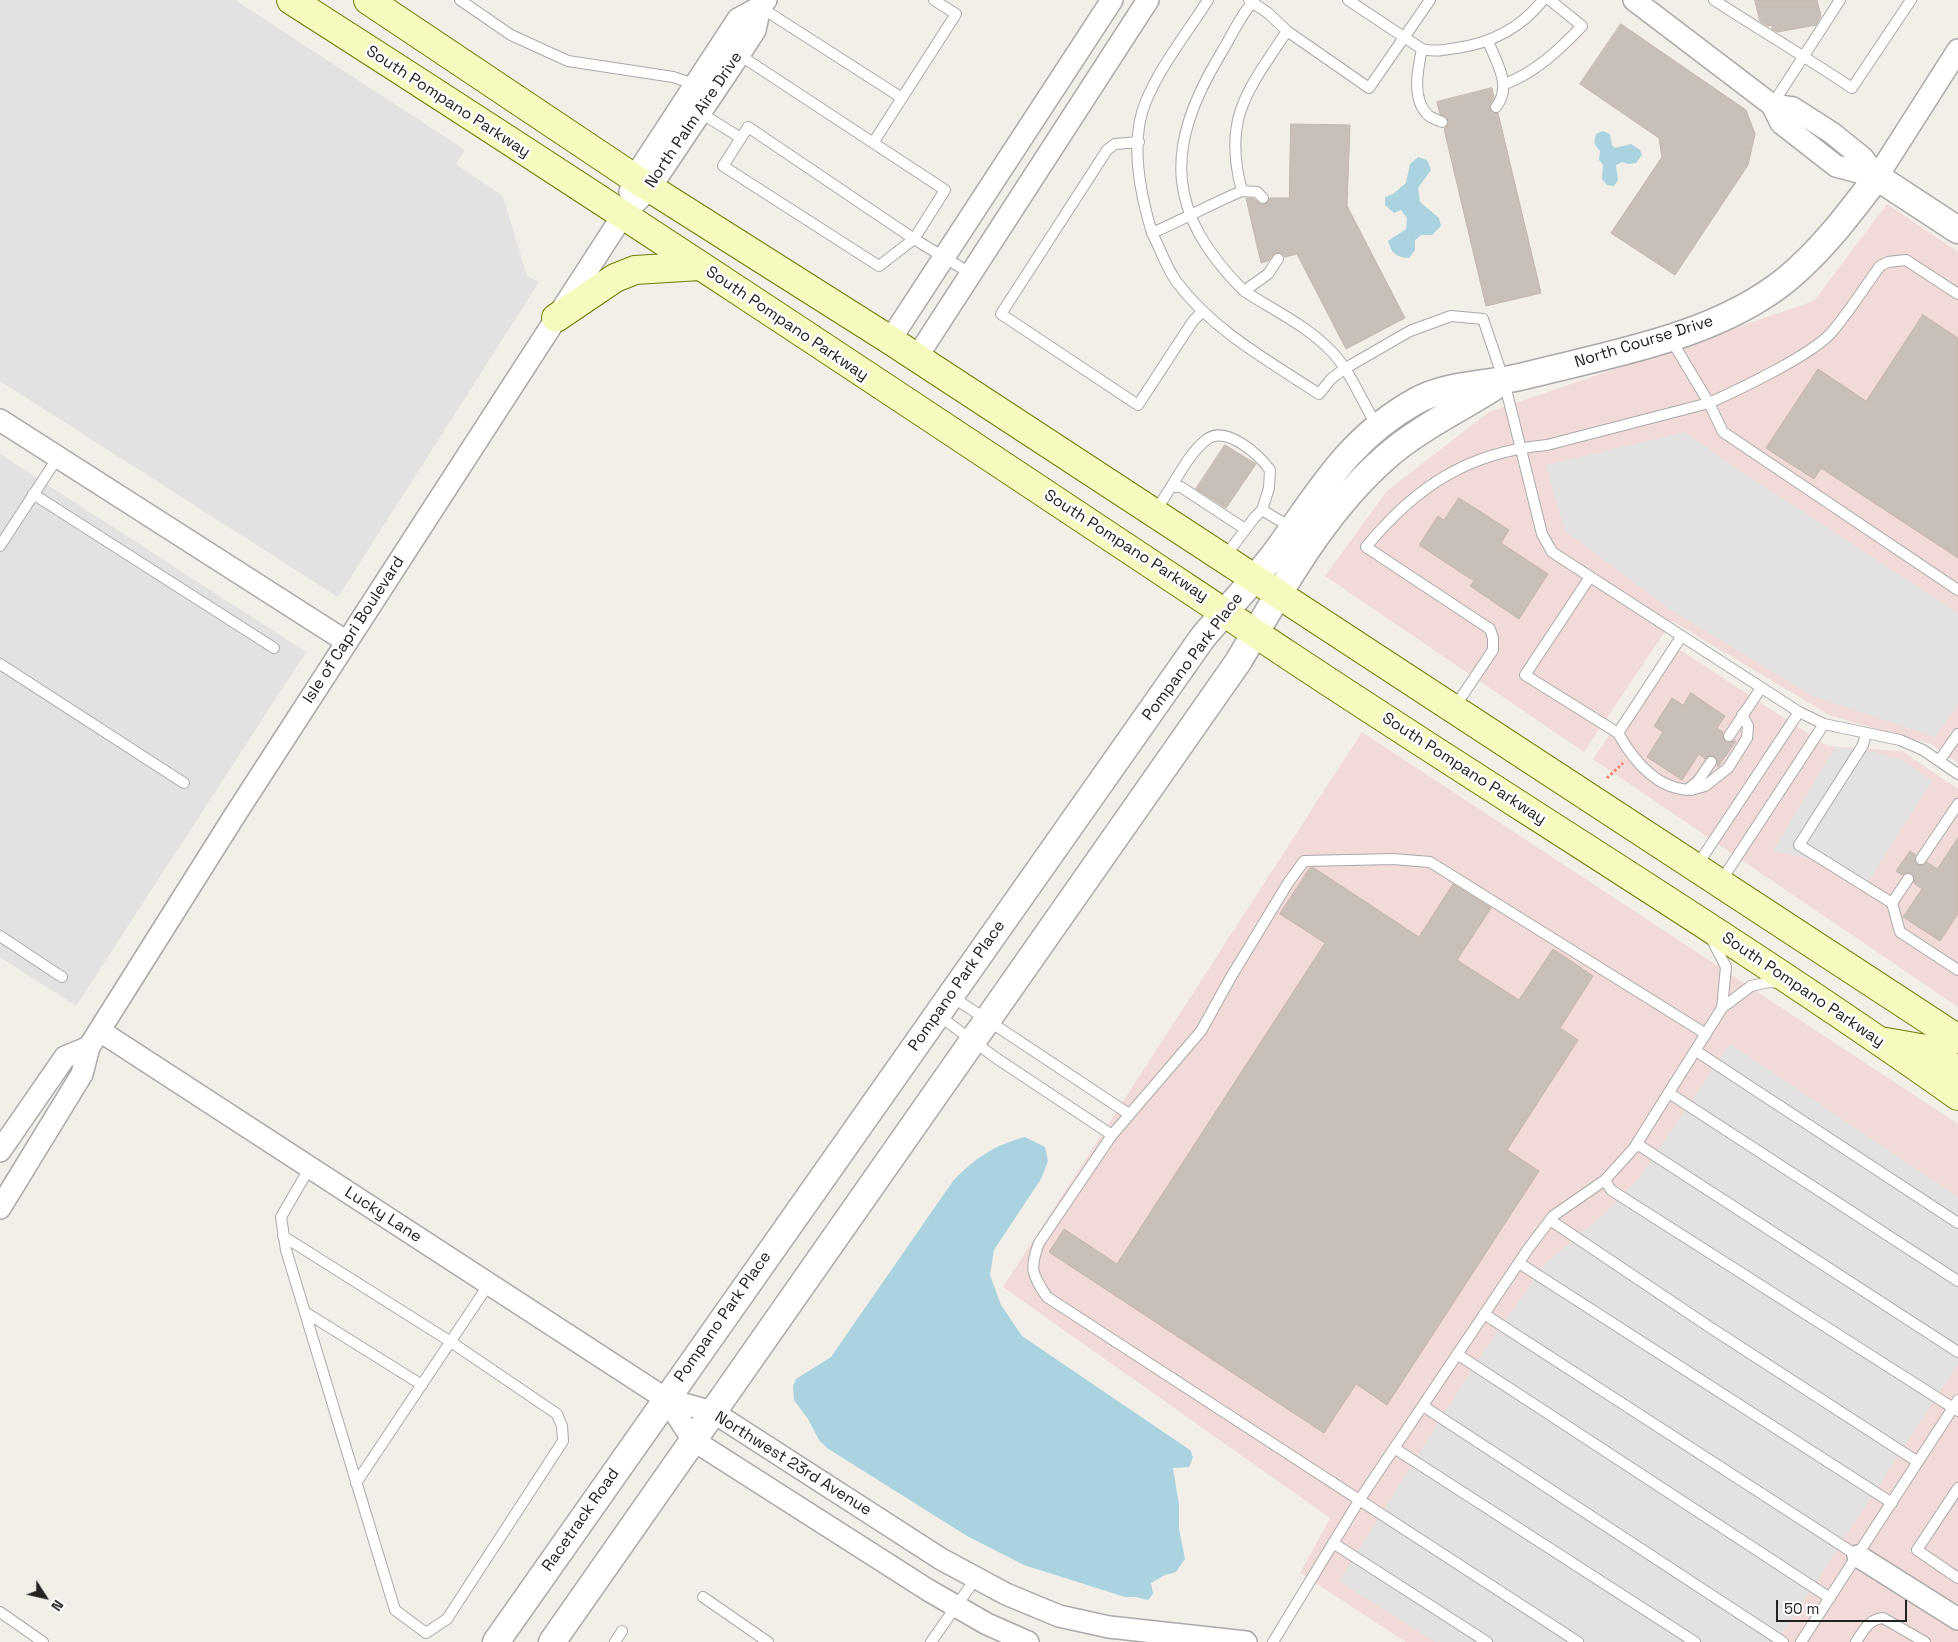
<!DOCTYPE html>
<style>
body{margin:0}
#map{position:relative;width:1958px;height:1642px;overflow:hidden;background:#f2efe9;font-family:"Space Grotesk",sans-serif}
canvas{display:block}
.north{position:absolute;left:20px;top:1572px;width:50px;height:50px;-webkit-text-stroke:4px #fff;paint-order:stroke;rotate:125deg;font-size:14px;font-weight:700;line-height:20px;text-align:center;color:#222}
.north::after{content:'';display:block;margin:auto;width:18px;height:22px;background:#222;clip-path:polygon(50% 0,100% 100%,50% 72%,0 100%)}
.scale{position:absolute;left:1776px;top:1600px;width:131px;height:22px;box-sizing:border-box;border:2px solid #222;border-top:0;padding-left:6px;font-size:15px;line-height:18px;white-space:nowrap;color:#222;-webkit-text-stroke:4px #fff;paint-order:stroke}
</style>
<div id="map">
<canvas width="1958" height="1642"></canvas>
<div class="north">N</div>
<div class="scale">50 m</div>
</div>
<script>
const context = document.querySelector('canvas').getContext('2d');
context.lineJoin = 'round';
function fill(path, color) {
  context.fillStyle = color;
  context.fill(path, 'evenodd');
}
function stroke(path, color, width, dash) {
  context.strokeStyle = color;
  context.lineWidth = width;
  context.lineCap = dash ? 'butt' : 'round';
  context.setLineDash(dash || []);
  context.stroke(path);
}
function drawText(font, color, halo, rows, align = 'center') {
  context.font = font + ' "Space Grotesk",sans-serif';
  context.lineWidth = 5;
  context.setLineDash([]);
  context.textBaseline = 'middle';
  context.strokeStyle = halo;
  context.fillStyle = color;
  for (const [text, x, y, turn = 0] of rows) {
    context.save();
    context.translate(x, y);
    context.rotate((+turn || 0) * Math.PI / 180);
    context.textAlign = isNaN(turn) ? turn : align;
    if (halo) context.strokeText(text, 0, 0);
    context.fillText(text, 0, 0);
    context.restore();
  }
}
fill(new Path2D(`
 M1887,204l71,48v511l-27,-19 -100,-28 -159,-95 -88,131 -259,-176 62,-85 102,-79 325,-111z
 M1671,644l156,102 75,5 56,38v218l-365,-248z
 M1362,732l596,392v518h-552l-106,-69 30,-55 -327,-231z`), '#f2dad9');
fill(new Path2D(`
 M0,0h235l230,150 -9,14 47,32 24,80 12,6 -201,315 -338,-216z
 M1685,432l45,32 228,149v91l-23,33 -123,-41 -147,-90 -100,-75 -19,-66z
 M0,454l306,198 -230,354 -76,-49z
 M1835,747l38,5 30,8 29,21 -66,104 -44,-24 -49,-10z
 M1730,1044l228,153v167l-181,278h-342l-96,-61 138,-220 68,-97 60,-51 34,-35z`), '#e2e2e2');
fill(new Path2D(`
 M1603,131l7,3 2,11 3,3 16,-4 9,6 2,5 -6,8 -7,1 -7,-2 -6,3 2,15 -4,6 -7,-1 -5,-6 1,-14 -4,-5 1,-9c-6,-6 -7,-10 -3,-18z
 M1418,157l9,3 4,10 -13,18 2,14 19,16 2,8 -9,9h-11l-6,5v10l-6,8c-13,-1 -17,-4 -21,-17l18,-12 1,-11 -6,-8 -7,3 -9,-8v-8l8,-3 13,-11 4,-19z
 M1025,1137l20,10 3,14 -7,18 -47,71 -4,25 11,30 21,31 168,114 3,7 -4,10 -16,1 6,37v24l6,30 -9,13 -11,3 -14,8 2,11 -5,6 -12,-3h-11l-101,-32 -57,-29 -140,-88 -8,-8 -11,-21 -14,-19 -1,-14 3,-7 35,-22 122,-176c22,-23 42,-36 72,-44z`), '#aad3df');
const building = new Path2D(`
 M1755,0h62l4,16 -5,9 -38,7 -6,-3v-4l-4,1 -8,-5z
 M1621,24l125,86 9,24 -7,31 -73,110 -64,-42 51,-76 -3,-19 -79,-54z
 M1492,88l2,9 -5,10 3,6h6l43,180 -55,13 -42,-177 4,-4 1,-4 -9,-7 -3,-12z
 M1291,124l59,1 -3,81 58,112 -59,31 -49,-95 -12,3 -4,-4h-6l-7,8 -7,2 -15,-65 8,1 8,6 5,-2 3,-5h19z
 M1923,315l35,23v220l-137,-90 -7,11 -48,-31 52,-79 48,32z
 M1225,445l31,19 -30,44 -30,-19z
 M1459,498l50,32 -8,13 47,31 -29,45 -49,-33 4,-5 -55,-36 19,-29 6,4z
 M1691,693l34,23 -8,12 6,4 -1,4 3,5h11l-18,26 -1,-8 -3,-3h-6l-3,3 -6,-5 -17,26 -35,-23 16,-25 -9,-6 18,-28 11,7z
 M1958,838v76l-18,27 -37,-24 19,-28 -8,-6 1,-4 -3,-5 -4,-2 -6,3 -6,-4 14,-20 6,4 -1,7 3,3h6l3,-3 10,7z
 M1310,868h4l105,69 34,-53 38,24 -34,52 62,40 34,-51 40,27 -33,52 18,12 -71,110 32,21 -152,234 -31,-21 -32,49 -275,-181 15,-23 53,35 208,-321 -45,-29z`);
fill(building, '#c7bfb8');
stroke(building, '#c4b6ab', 1);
const service = new Path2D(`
 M460,0l51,35 57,26 105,16 24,8
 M1208,0c-21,33 -47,65 -62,101 -17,40 -6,92 6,132 30,-13 59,-29 90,-42 -20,-73 6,-101 45,-160l82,57 61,-88
 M1249,0l19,13 19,18
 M1254,0c-14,16 -23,37 -34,55 -56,93 -54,158 24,236l24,-17 10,-15
 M1348,0l74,49c12,3 23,1 35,-1 34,-5 64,-20 86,-48
 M1714,0c46,30 92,57 138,88l59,-88
 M760,7l142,91
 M1488,41c8,21 25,45 8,66
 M1422,49c-4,19 -11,50 6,66 3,3 10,5 14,7
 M738,54l207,136 -31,49 -35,27 -156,-100 25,-39 166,112 56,34
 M1505,84c31,-12 54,-34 77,-58l-32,-26
 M1772,105l68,-105
 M699,112l42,26
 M1139,142l-24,2 -8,6 -106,164 137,91 55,-84 10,-10
 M873,143l83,-129 -22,-14
 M1242,191l15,1 6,6
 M1152,233c8,15 14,34 24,48 36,49 93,80 143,113l12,-15 13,-10 66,-38 41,-15 32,3 21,62 38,153 10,18 247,160 25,12 76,16 23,10 35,24
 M1244,291c29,19 64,35 88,61 20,21 30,51 46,75
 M1670,338l39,65 14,29 235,158
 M1171,487c10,-16 20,-35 35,-47 20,-16 53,15 64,30l-1,18 -7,22
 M33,494l241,154
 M1155,512l16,-25h10l64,42
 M0,546l58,-89
 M1224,558l30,-40 8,-8 30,18
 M1590,577l-65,98 93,58 63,-96
 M0,664l184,119
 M1454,708l39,-58v-12l-3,-9 -124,-82c49,-60 102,-95 181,-102l162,-42c29,-13 103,-48 123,-71 17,-20 32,-44 48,-66l8,-4 18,-2 52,34
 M1618,733c15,27 37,54 69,57l11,-9 13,-19
 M1866,733l-3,12 -64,100 93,58 16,-24
 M1729,736l32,-48
 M1939,761l19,-27
 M1691,790l14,-4 23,-18 19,-30 1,-12 -6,-11
 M1921,859l37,-55
 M1696,867l103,-155
 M1721,881l103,-157
 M1892,903l8,29 58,38
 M0,936l62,41
 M1711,938l15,29 -4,41
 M951,996l178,118
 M938,1015l58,43 116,77
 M1696,1051l262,172
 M1669,1093l289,188
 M1637,1144l321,208
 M1605,1180l6,10 347,221
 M1550,1220l161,108 207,134
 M283,1236l168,106 106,72 5,12 1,15 -116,178 -21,14 -31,-23 -109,-360 -5,-33 29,-50
 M1519,1263l373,240
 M305,1312l117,73
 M1484,1314l374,242
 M1457,1354l373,244
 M1423,1406l360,236
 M1394,1448l301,194
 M356,1483l133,-199
 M1958,1488l-41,62 41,28
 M1333,1543l154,99
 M703,1597l65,45
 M0,1612l43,30
 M615,1642l7,-11
 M931,1642l45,-64
 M1273,1642l87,-143 168,-250 25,-33 52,-36 29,-32 88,-140 29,-22 18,-4 12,1
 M1578,1642l-531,-345c-15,-23 -18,-28 -8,-54l73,-108 89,-104 30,-54 57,-94 16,-22 89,-2 37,3 276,172
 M1801,1642l157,-242
 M1856,1642c7,-11 13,-23 27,-24l42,24`);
const minor = new Path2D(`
 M1634,0l138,105 9,18 55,43 41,11
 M1772,105l21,3 39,25 31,25 14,19
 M1877,177l81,-127
 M630,192l4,-14 104,-159 22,-12 6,-7
 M890,340l222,-340
 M917,357l231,-357
 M0,420l347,222
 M100,1031l566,368 47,13 228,147 65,35 53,22 50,11 137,15
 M0,1151l65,-94 24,-10
 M0,1208l82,-134 7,-27 146,-232 388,-600 27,-27 89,-133 16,-25 5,-23
 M666,1399l27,41 235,150 59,34 41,18
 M1858,1556l100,63`);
const tertiary = new Path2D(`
 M496,1642l707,-1005c23,-27 48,-53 70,-81 45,-61 73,-116 143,-155 32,-18 73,-16 108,-25 86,-22 192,-39 263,-97 35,-29 62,-65 90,-102l81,53
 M552,1642l686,-980c44,-73 84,-149 148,-205 32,-28 72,-47 108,-70`);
const secondary = new Path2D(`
 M291,0c335,214 666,435 997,655 223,148 452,286 670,441
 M368,0l266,178 256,162 1068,699
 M556,318l59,-40 20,-8 65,-4
 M1886,1042l40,7 32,22`);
stroke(service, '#a9a9a9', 12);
stroke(minor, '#a9a9a9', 24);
stroke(tertiary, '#a9a9a9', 29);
stroke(secondary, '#707d05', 30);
stroke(new Path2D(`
 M1607,778l16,-15`), '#fa8072', 3, [2.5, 2.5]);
stroke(service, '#fff', 10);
stroke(minor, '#fff', 21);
stroke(tertiary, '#fff', 26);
stroke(secondary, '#f7fabf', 28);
drawText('16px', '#222', '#fff', [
 ["South Pompano Parkway",448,102,33],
 ["North Palm Aire Drive",694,120,-56],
 ["South Pompano Parkway",787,324,34],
 ["North Course Drive",1644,342,-17],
 ["South Pompano Parkway",1126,546,33],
 ["Isle of Capri Boulevard",354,630,-57],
 ["Pompano Park Place",1193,657,-53],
 ["South Pompano Parkway",1464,769,33],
 ["Pompano Park Place",957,986,-55],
 ["South Pompano Parkway",1803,990,34],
 ["Lucky Lane",383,1215,33],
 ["Pompano Park Place",723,1317,-55],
 ["Northwest 23rd Avenue",793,1464,32],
 ["Racetrack Road",581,1520,-55]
]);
</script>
